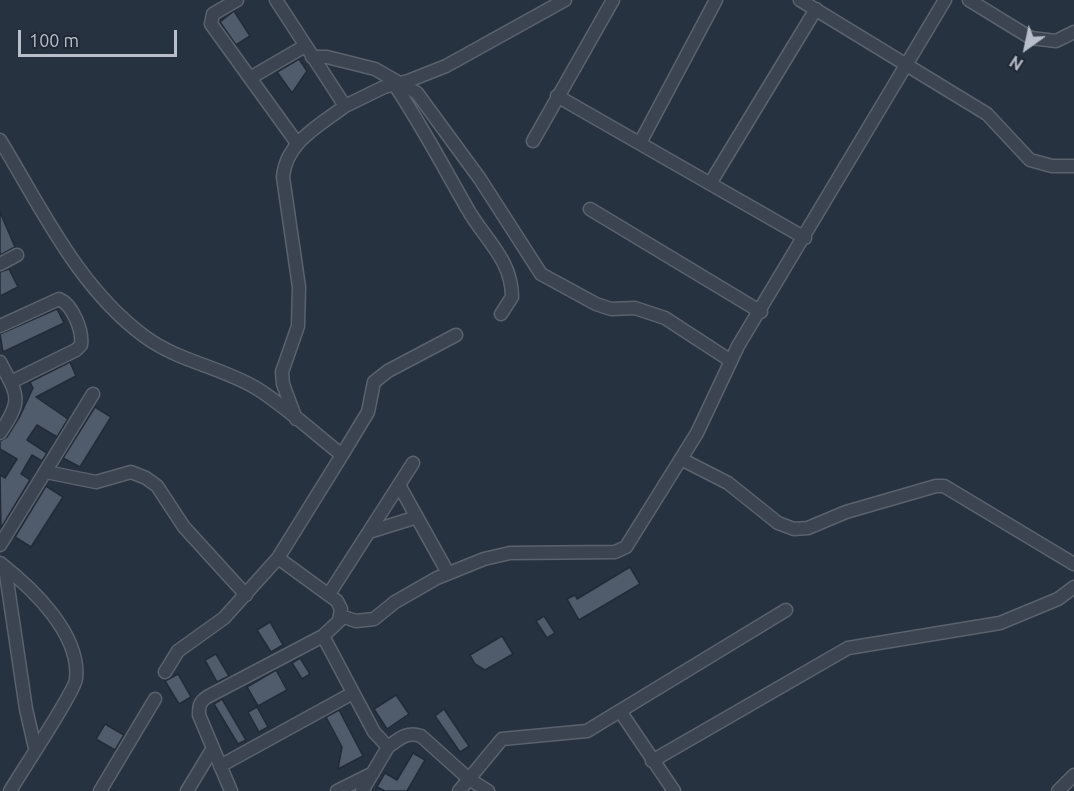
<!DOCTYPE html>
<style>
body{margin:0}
#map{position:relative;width:1074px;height:791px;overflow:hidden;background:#273240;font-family:Ubuntu,sans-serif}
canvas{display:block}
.north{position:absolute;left:996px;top:18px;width:60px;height:60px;-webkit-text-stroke:4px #202935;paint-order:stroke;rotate:213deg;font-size:16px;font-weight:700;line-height:24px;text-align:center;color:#b8bfca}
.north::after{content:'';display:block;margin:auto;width:21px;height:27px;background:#b8bfca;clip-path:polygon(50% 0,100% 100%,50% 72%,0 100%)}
.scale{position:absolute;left:18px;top:30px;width:159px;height:27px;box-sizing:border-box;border:3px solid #b8bfca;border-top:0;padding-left:8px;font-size:18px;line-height:21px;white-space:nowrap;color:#b8bfca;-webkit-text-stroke:4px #202935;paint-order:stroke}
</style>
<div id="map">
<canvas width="1074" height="791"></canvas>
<div class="north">N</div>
<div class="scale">100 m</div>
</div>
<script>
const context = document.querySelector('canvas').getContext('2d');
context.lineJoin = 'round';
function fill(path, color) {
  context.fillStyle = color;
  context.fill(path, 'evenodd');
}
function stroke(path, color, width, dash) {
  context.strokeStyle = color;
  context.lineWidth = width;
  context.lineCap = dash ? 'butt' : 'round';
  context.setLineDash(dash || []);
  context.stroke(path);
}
const building = new Path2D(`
 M234,11l16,25 -14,9 -16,-23z
 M299,59l8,12 -15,22 -15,-21z
 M0,212l15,35 -15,8z
 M9,269l9,18 -18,9v-24z
 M57,309l7,14 -61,29 -3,-18z
 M70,362l6,14 -40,21 32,22 -11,18 -20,-12 -10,15 20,13 -5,8 -10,-6 -11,19 9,6 -29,48 -1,-53 5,3 12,-19 -17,-10v-8l7,-4 13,-21 13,-28 -3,-6z
 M95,407l16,10 -31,50 -17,-9z
 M46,486l17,11 -32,50 -16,-10z
 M630,567l10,17 -61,36 -12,-21 8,-4 2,4z
 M544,616l11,17 -8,5 -11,-17z
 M270,622l13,23 -12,7 -14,-22z
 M502,636l11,18 -28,16 -10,-6 -5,-9z
 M216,654l13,22 -12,6 -12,-22z
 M300,658l10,16 -8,5 -10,-16z
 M276,670l11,20 -29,16 -11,-19z
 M178,674l13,23 -12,7 -14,-23z
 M396,695l13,19 -22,15 -13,-20z
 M222,699l24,41 -8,4 -24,-40z
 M257,707l11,20 -9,5 -11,-20z
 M444,709l25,37 -9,6 -25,-36z
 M339,710l24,46 -25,13 4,-22 -16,-30z
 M105,724l19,11 -9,15 -19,-11z
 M413,753l12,7 -18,31h-22l-8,-4 8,-14 12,7z`);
fill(building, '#505b6b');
stroke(building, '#222b37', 1.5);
const minor = new Path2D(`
 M237,0l-24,14 -2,10 86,119
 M276,0l69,106c-26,20 -59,36 -62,71l16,110 -1,39 -16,46 1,12 13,35
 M800,0l187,114 43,46 22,6h22
 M969,0l62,38 25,3 18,-9
 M312,57h15l48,12 42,24 63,86 61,95 55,30 15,5 24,-1 30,10 66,43
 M250,78l55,-32
 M394,84c27,40 49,82 73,124 17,31 45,51 45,89l-11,17
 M557,96l248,142
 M345,106l39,-19 24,-6 38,-15 119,-66
 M0,140c42,69 78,147 144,196 33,25 77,31 112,52 28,17 59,46 86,67l-64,103 59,43 4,8 -2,12 -16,15 -116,61c-8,5 -8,10 -8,18l32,76
 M533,141l80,-141
 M640,143l76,-143
 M711,182l105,-173
 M590,209l171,103
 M0,264l17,-9
 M0,326l59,-27c14,6 24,32 22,46l-5,5 -65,32
 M0,362c18,34 23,37 0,71
 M342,455l26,-43 6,-30 14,-11 68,-36
 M681,459l47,24 50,40 16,6 14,-1 38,-16 90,-26h8l130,78
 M46,472l50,10 35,-10 15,6 11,8 27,41 62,68
 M399,485l49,88
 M369,532l48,-15
 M0,545l93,-151
 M0,563c32,25 81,71 76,116 -1,12 -56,95 -66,112
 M5,567l21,142 9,39
 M329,594l84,-131
 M341,616l15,5 18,-2 21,-17 42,-24 47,-19 26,-6 105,-1 11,-5 71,-114 41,-87 207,-346
 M323,636l51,96 14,15c11,-8 19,-16 33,-11l48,43 19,12
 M165,672l13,-21 46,-33 54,-60
 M620,711l54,80
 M652,761l196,-113 152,-25 58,-24 16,-12
 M220,766l133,-73
 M100,791l55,-92
 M187,791l26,-43
 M337,791l36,-18
 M362,791l26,-44
 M459,791l43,-52 85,-8 199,-121
 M1058,791l16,-16`);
stroke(minor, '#59626d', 15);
stroke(minor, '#3b4450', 12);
</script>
